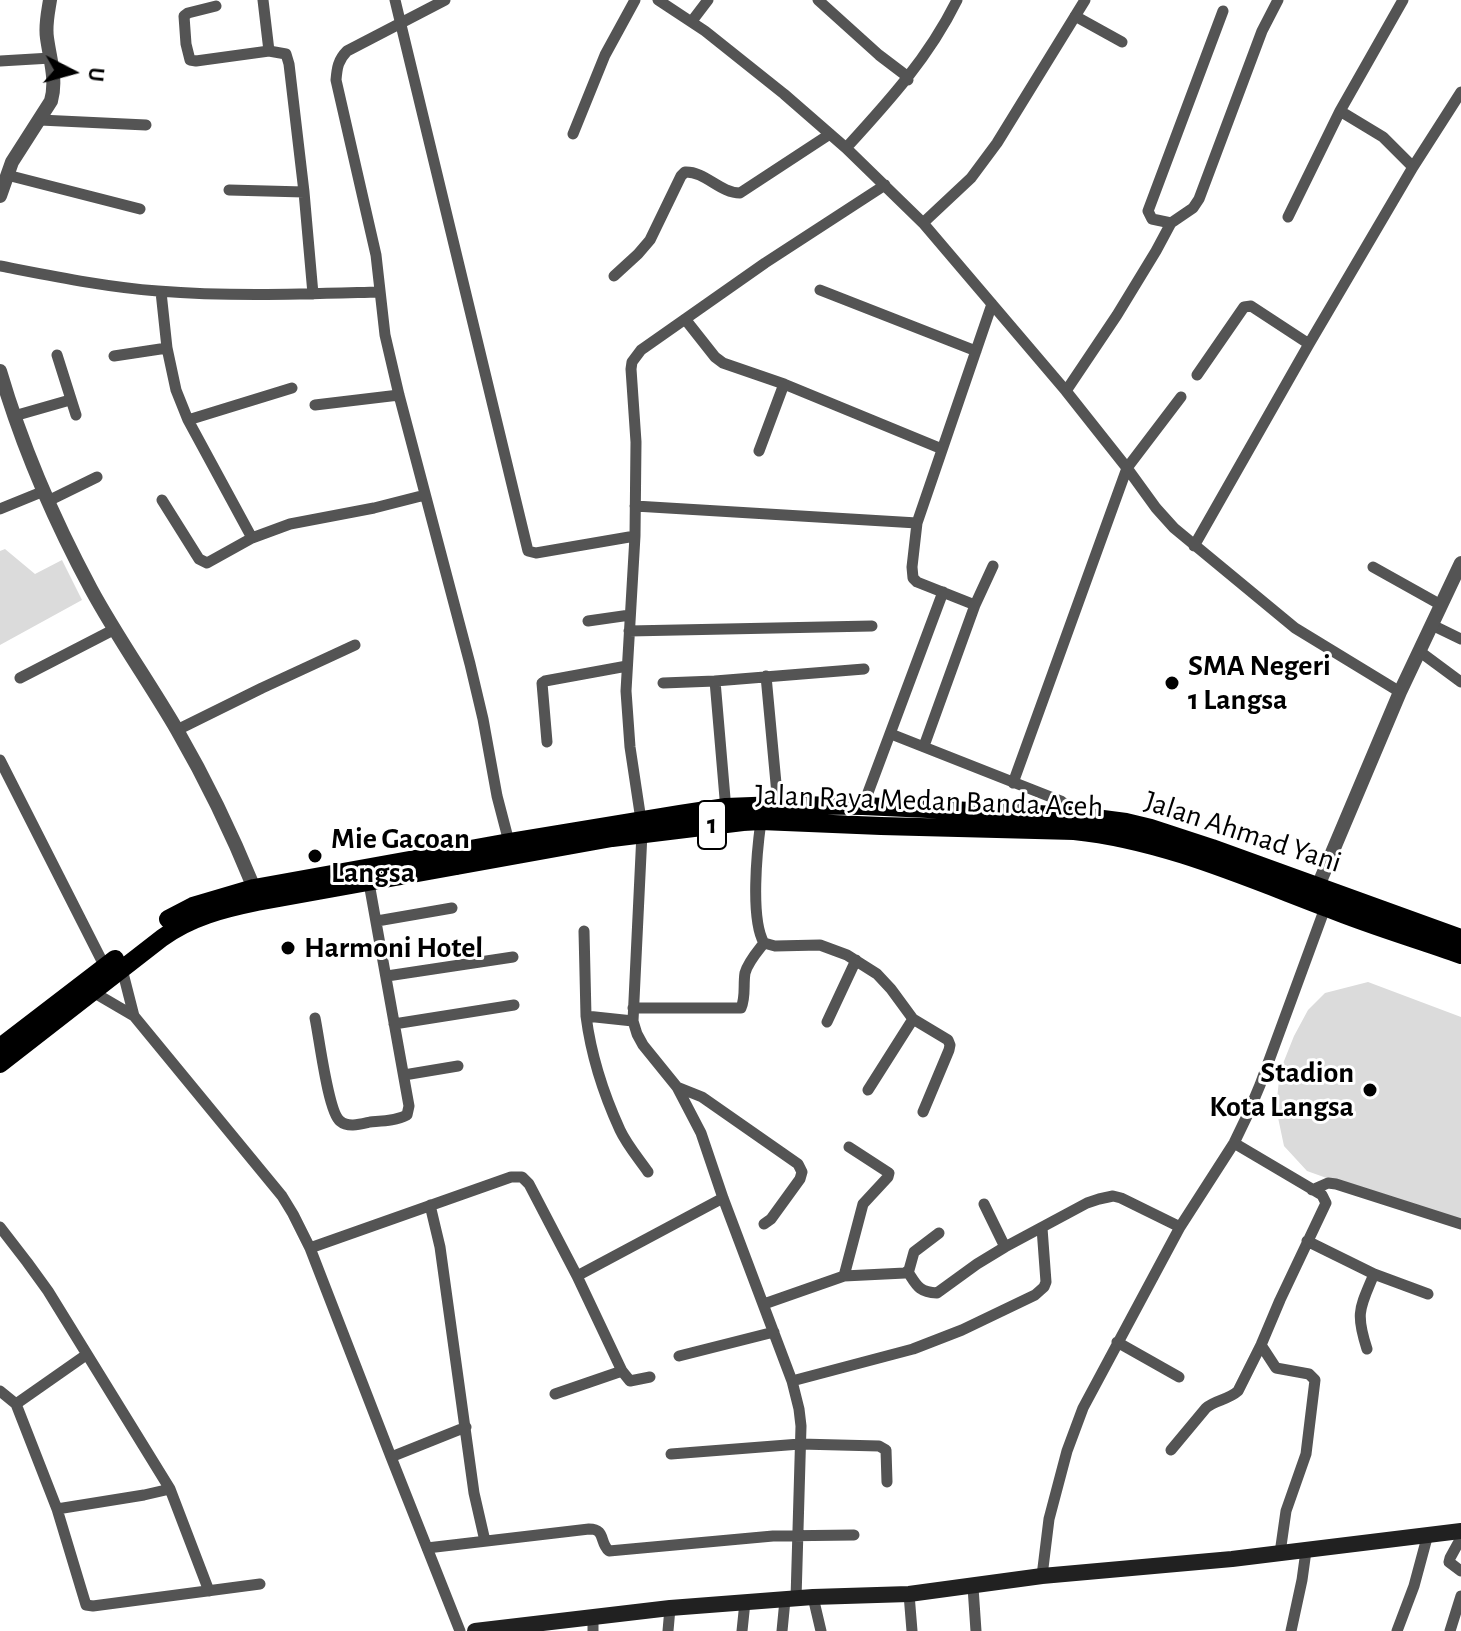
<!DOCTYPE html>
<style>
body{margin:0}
#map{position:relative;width:1461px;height:1631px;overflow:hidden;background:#fff;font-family:"Alegreya Sans",sans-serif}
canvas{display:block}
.north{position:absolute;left:32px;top:32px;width:80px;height:80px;-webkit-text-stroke:6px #fff;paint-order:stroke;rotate:96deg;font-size:22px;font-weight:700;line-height:32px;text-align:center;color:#000}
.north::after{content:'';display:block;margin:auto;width:28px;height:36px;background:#000;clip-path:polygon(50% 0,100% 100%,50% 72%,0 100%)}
</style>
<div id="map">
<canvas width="1461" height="1631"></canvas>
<div class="north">U</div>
</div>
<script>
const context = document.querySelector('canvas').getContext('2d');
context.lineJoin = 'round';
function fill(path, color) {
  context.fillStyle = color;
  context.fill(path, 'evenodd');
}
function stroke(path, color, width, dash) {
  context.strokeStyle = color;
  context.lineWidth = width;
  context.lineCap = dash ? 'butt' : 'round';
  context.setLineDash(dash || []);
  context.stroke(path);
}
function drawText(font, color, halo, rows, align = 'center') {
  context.font = font + ' "Alegreya Sans",sans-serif';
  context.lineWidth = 6;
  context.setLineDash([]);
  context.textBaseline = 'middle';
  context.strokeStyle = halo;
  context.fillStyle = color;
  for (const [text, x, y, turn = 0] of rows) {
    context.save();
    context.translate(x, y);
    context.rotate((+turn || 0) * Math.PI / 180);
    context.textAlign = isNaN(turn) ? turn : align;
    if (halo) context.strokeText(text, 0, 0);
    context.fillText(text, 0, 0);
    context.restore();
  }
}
fill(new Path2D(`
 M5,549l30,25 27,-14 20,40 -82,45v-94z
 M1368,982l93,35v209l-154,-55 -23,-25 -8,-38 4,-37 14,-35 14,-26 17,-17z`), '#dbdbdb');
stroke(new Path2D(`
 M263,0l6,51 17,3 3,10 15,128 9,102
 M395,0l133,551 8,2 99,-17
 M445,0l-98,51c-9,9 -10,17 -11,29l40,175 9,80 14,60 71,269 13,55 14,77 12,46
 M658,0l47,31 79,63 62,54 77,75 143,168 61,77 29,40 18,20 121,100 105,64
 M818,0l61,55 25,19 4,6
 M216,6l-28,7 -4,3 2,28 4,16 6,1 73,-10
 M1075,16l47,26
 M692,21l16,-21
 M0,61l51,-3
 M1340,111l43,26 30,30
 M40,120l106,5
 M573,134l32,-79 30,-55
 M846,148c43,-47 83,-91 111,-148
 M7,175l133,34
 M229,190l75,2
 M1288,217l52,-106 63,-111
 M923,223l48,-45 26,-35 88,-143
 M1171,223l-19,-4 -4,-8 75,-200
 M0,266c52,10 105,21 158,25 74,6 148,3 221,1
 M614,276l24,-22 12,-14 31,-64 4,-4c20,-1 35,21 55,21l90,-59
 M820,290l156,61
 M161,292l6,56 9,42 12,30 64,118
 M685,319l30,38 8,6 61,21 158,65
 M57,355l19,60
 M114,356l53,-8
 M1197,375l47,-68 7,-1 58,38
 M1066,391l51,-76 39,-64 15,-28 22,-15 6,-9 63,-168 16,-31
 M315,405l84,-10
 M14,416l56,-16
 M188,420l104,-32
 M759,451l25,-67
 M162,500l37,59 8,4 45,-25 38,-14 84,-16 51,-13
 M48,501l49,-24
 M635,506l282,17
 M0,509l44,-18
 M1194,546l115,-202 104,-177 48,-75
 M1373,567l68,38
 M975,605l-58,-23 -4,-4 -1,-11 5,-44 75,-219
 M588,621l42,-6
 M1432,625l29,14
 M629,631l243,-5
 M1419,651l42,31
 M766,676l12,129
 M20,678l95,-49
 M715,681l11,129
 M663,683l52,-2 149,-12
 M177,730l85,-42 93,-43
 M891,734l170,67 18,14
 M547,742l-5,-59 3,-2 82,-15
 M924,746l51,-141 18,-39
 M0,760l105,207
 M1013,783l114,-315 54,-71
 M863,806l80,-214
 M641,820l-11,-73 -4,-56 9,-155 1,-94 -5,-73 1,-7 9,-12 124,-87 120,-78
 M761,821c-4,29 -11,98 3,122
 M642,833l-9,188 4,13 6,11 34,42 24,46 22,65 69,183 7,28 2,17 -5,173
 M377,921l75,-13
 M584,931l2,85 47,5
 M764,943l11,3 45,-1 27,10 30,19 14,15 22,30 35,21 2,5 -1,5 -26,62
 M122,969l12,47
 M387,976l126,-19
 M93,992l41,24 148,180 11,18 17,34 81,209 69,174
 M633,1008h108c5,-11 2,-23 4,-35 3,-11 12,-21 19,-30
 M586,1016c5,39 18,79 34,114 7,15 19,29 28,42
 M315,1018c4,18 13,94 25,103 8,7 21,3 30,1 12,-1 26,-1 37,-7l2,-9 -40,-223
 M827,1022l29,-62
 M394,1024l120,-19
 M404,1075l54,-9
 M677,1087l25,10 96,67 4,8 -2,7 -29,40 -7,5
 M868,1090l45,-71
 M1312,1190l16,-7 8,1 125,40
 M984,1204l21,43
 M430,1205l10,42 34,246 11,48
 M0,1227l27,35 21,29 122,198 39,102
 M1307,1241l67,33 54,20
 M310,1248l201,-71h11l7,7 48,92 45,95 8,10 20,-4
 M908,1272c9,14 11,20 29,21l40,-29 28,-17 82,-44 12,-4 14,-3 8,2 59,29
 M577,1276l146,-78
 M844,1276l19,-72 25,-27 1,-4 -40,-26
 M764,1304l80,-28 61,-3 4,-3 5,-18 25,-19
 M1117,1342l62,35
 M1261,1345l15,23 33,6 6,6 -9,74 -20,57 -6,42
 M1367,1349c-12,-37 -7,-41 7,-75
 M679,1356l95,-24
 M792,1381l121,-32 49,-19 73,-35 9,-8 2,-5 -4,-54
 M0,1391l16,13 70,-49
 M555,1394l67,-23
 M16,1404l41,105
 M1171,1450l35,-42c9,-8 22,-8 32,-17l23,-46 19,-45 46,-97 -4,-8 -88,-52
 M671,1454l129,-10 79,2 7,4 1,32
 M391,1457l75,-30
 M170,1489l-26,6 -87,14 29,96 7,1 167,-22
 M1461,1538l-11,20 -1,4 12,9
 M427,1548l162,-19c17,0 10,13 20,22l164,-15 81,-1
 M1042,1576l7,-57 18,-68 16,-43 97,-181 54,-84 13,-27 13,-31 65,-177
 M973,1587l3,44
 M909,1594l3,37
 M813,1597l8,34
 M593,1618v13
 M668,1631l2,-23
 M742,1631l3,-29
 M782,1631l3,-31
 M1291,1631l11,-51 4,-29
 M1397,1631l17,-45 14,-52
 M1450,1631l11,-35`), '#545454', 11);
stroke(new Path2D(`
 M0,196l12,-34 39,-61c6,-21 -1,-41 -4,-63 -2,-13 1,-25 3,-38
 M0,371c22,75 54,149 91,218 26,48 58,93 86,141 29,50 55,104 77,158
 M1318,886l82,-194 61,-129`), '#545454', 14);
stroke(new Path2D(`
 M475,1631l195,-23 143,-11 96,-3 133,-18 190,-17 229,-28`), '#212121', 16);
stroke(new Path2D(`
 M168,919l25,-13 61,-18 255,-46 171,-28 46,-7 52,-2 85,1 217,10 46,6 25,6 61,20 249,90
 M0,1047l115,-88
 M0,1064l162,-126c29,-21 61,-29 95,-36l355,-64 131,-16 18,-1 120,5 193,5c88,9 171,46 253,77 44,18 89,31 134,47`), '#000', 18);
stroke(new Path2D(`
 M453,852l2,14`), '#000', 18);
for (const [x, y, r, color] of [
 [1172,683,8,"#000"],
 [315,856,8,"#000"],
 [288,948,8,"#000"],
 [1370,1090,8,"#000"]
]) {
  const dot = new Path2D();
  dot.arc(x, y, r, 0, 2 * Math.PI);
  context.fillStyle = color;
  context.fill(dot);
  stroke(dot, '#fff', 3);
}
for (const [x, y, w] of [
 [712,825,28]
]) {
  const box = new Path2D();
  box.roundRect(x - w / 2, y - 24, w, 48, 6);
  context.fillStyle = '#fff';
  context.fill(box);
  stroke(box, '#000', 2);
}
drawText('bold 28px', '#000', null, [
 ["1",712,825]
]);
drawText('bold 30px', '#000', '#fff', [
 ["SMA Negeri",1188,666],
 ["1 Langsa",1188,700],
 ["Mie Gacoan",331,839],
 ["Langsa",331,873],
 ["Harmoni Hotel",304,948],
 ["Stadion",1354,1073,"right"],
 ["Kota Langsa",1354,1107,"right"]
], 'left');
drawText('30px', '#000', '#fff', [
 ["Jalan Raya Medan Banda Aceh",929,801,2],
 ["Jalan Ahmad Yani",1243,832,18]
]);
</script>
